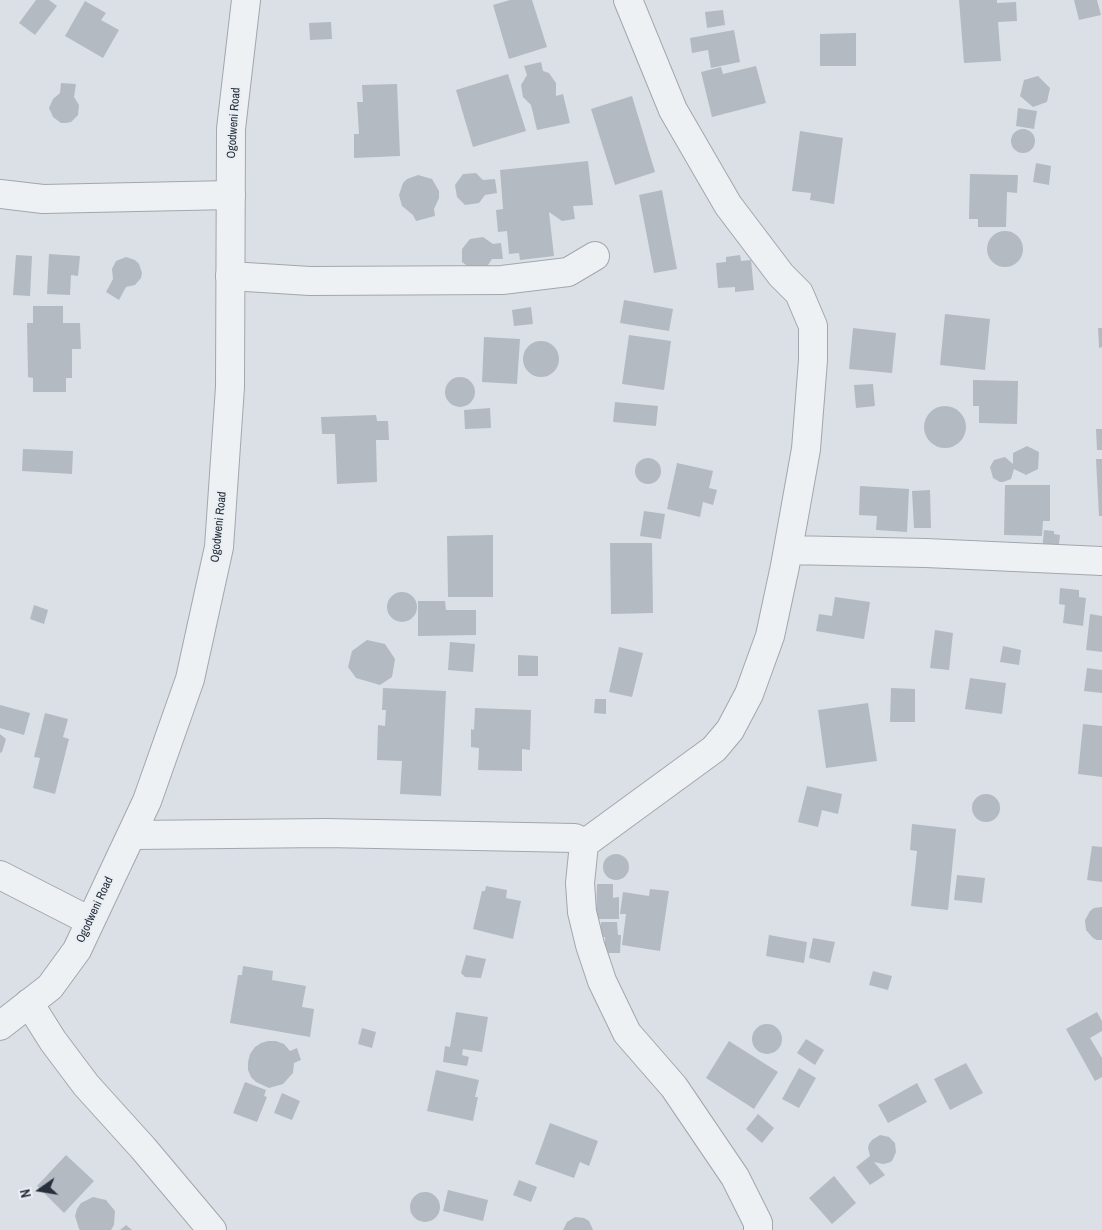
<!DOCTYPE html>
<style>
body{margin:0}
#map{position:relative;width:1102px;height:1230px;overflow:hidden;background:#dbe0e6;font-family:"Archivo Narrow",sans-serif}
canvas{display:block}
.north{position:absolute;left:15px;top:1165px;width:50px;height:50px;-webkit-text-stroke:4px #eaeff4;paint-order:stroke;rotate:257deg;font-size:14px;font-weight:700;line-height:20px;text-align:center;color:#262f3b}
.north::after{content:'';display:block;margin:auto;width:18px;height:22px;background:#262f3b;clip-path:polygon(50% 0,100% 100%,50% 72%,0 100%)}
</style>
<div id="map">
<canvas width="1102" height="1230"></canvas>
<div class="north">N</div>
</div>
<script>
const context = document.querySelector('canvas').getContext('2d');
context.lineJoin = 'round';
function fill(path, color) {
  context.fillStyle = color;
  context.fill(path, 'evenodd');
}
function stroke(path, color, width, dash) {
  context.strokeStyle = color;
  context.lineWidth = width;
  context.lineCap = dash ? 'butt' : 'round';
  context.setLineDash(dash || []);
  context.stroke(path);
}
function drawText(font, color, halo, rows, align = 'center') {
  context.font = font + ' "Archivo Narrow",sans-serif';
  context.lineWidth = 4.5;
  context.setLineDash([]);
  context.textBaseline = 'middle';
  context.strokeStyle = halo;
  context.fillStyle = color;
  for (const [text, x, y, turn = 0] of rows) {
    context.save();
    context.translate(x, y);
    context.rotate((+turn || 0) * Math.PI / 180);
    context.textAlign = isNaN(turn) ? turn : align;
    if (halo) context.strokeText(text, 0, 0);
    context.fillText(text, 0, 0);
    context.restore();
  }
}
fill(new Path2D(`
 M36,0h13l8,6 -22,29 -16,-12z
 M510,0h22l15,47 -38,12 -16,-54z
 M959,0h38v3l19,-1 1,19 -19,1 3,39 -37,2z
 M1074,0h23l4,15 -22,5z
 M85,1l21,12 -5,7 18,10 -16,28 -38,-22z
 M723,10l2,15 -18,3 -2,-16z
 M331,22l1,17 -22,1 -1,-17z
 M734,30l6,32 -29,6 -3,-18 -16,3 -2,-15z
 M856,33v33h-36v-32z
 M541,62l2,9 6,2 7,10v13l7,-2 7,29 -33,7 -6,-25 -8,-8 -2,-12 6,-10 -3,-9z
 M756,66l10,37 -54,14 -11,-45 20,-5 2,7z
 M508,74l18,57 -53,16 -17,-57z
 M1038,76l12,12 -3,14 -14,5 -13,-11 4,-16z
 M61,83l15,1 -2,13 5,8 -1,10 -7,7 -5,1h-5l-8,-6 -4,-9 4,-9 7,-6z
 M397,84l3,72 -46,2v-24h5l-2,-32h6l-1,-17z
 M632,96l23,76 -40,13 -24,-76z
 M1018,108l19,3 -3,18 -18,-3z
 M1011 141a12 12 0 1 1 24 0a12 12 0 1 1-24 0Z
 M800,131l43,7 -9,66 -24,-4 1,-7 -19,-2z
 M588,161l5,44 -20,1 2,13 -13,2 -13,-9 5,44 -34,4 -1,-7 -10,1 -2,-23 -9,1 -2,-22 7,-1 -3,-39z
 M1036,163l15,3 -2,19 -16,-3z
 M476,173l7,7 12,-1 2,14 -12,2 -6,8 -14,2 -8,-8 -2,-12 8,-11z
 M970,174l48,1 -1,18 -10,-1 -1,35h-28v-8h-9z
 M418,175l14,4 7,12v7l-5,11 1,7 -19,5 -3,-6 -11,-9 -3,-11 4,-12 4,-4z
 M662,190l15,79 -23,4 -15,-78z
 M987 249a18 18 0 1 1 36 0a18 18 0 1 1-36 0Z
 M483,237l10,7 8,-1 2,16h-11l-6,9 -13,2 -11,-8v-13l8,-10z
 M49,254l31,2 -2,20 -7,-1 -1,20 -23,-1z
 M16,255l16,1 -2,40 -17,-1z
 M740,255l1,6 10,-1 3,30 -19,2v-5l-17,1 -2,-25 10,-1v-5z
 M126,257l9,3 4,4 3,9 -1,5 -6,7 -9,2 -7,13 -13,-8 7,-13 -1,-10 4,-8z
 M624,300l49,9 -4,22 -49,-8z
 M33,306h30v17h17l1,26h-9v29h-6v14h-33v-14l-5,-1 -1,-54h6z
 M531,307l2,17 -19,2 -2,-16z
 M945,314l45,5 -5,51 -45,-5z
 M853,328l43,5 -4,40 -43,-4z
 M1098,328h4v19l-3,1z
 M629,335l42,6 -7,49 -42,-6z
 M484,337l36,2 -3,45 -35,-2z
 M523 359a18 18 0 1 1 36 0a18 18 0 1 1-36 0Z
 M445 392a15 15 0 1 1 30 0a15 15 0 1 1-30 0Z
 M973,380l45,1 -1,43 -38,-1v-17h-6z
 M873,384l2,22 -19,2 -2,-23z
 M615,402l43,4 -2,20 -43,-4z
 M924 427a21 21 0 1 1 42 0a21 21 0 1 1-42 0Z
 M490,408l1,20 -26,1 -1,-19z
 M376,415l1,6h11l1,19h-13l1,42 -40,2 -2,-50h-13l-1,-17z
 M1096,429h6v21h-5z
 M1027,446l12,6 -1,17 -12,6 -12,-6 -3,10 -8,3h-3l-7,-4 -3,-11 4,-7 11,-3 8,7v-11z
 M23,449l50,2 -1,23 -50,-3z
 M635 471a13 13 0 1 1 26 0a13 13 0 1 1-26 0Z
 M1096,459h6v57h-3z
 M677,463l36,8 -4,17 8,2 -4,15 -10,-3 -3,15 -33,-8z
 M1005,485h45v36h-7l-1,15 -38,-1z
 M860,486l49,3 -2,43 -31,-2 1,-14 -18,-1z
 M930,490l1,38h-17l-2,-37z
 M644,511l21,3 -4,25 -21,-3z
 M1044,530l10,1v3l6,1 -2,18 -16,-2z
 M493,535v62h-45l-1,-61z
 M610,543h42l1,70 -42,1z
 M1060,588l19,2v7l7,1 -3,28 -20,-3 2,-18 -6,-1z
 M387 607a15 15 0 1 1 30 0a15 15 0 1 1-30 0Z
 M835,597l35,5 -6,37 -48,-8 3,-17 13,2z
 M418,601h27l1,9h30v25l-58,1z
 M34,605l14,5 -4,14 -14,-5z
 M1090,614l12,2v36l-16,-2z
 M935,630l18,3 -4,37 -19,-2z
 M367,640l18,4 10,15 -3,18 -12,8 -24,-7 -8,-11 4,-16z
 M450,642l25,2 -2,28 -25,-2z
 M1003,646l18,4 -2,15 -19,-3z
 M619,647l24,6 -11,44 -23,-5z
 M518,655l20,1v20h-20z
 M1087,668l15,2v23l-18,-2z
 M970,678l36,5 -4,31 -37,-5z
 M383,688l63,3 -5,105 -41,-2 2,-33 -25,-1 1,-35 7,1 1,-16h-4z
 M891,688l24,1v33h-25z
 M595,699h11v15l-12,-1z
 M868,703l9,58 -51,7 -8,-58z
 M0,705l30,8 -6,22 -24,-7z
 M475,708l56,2 -1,40 -8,-1v22l-44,-1 1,-22 -8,-1v-18l3,1z
 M45,713l23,6 -5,18 6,2 -14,55 -22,-6 7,-30 -6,-1z
 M1083,724l19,2v51l-24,-3z
 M0,734l6,5 -4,13 -2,1z
 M807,786l35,8 -4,20 -16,-4 -4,17 -20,-5z
 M972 808a14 14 0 1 1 28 0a14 14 0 1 1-28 0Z
 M912,824l44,5 -8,81 -37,-4 6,-55 -7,-1z
 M1092,846l10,1v35l-15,-2z
 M603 867a13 13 0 1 1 26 0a13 13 0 1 1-26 0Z
 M957,875l28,3 -3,25 -28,-3z
 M597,884h16v14l6,-1v22h-23z
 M486,886l21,4 -1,8 15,3 -8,38 -40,-10 9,-38h3z
 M650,889l19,2 -9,60 -38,-6 4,-31h-6l3,-22 26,4z
 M1102,907v33h-5l-4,-2 -7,-8 -1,-10 5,-9 4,-3z
 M601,922h16l1,13h3l-1,18h-15v-16h-5z
 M769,935l38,7 -3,21 -38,-7z
 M813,938l22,4 -5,21 -21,-5z
 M466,955l20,4 -5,19 -16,-1 -4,-4z
 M243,966l30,5 -1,9 34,6 -4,21 12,2 -4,28 -80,-14 8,-48h4z
 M873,971l19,5 -4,14 -19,-5z
 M456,1012l32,5 -6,35 -19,-3 -1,6 7,2 -2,9 -24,-4 2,-16 5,1z
 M1097,1012l5,9v10l-12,7 12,20v19l-7,4 -29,-52z
 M752 1039a15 15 0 1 1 30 0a15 15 0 1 1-30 0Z
 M362,1028l14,4 -4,16 -14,-4z
 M806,1039l18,11 -9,15 -18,-12z
 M268,1041h8l8,3 6,7 7,-3 4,12 -7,3 -1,10 -10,11 -14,4 -13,-6 -5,-5 -3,-7v-8l2,-8 5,-7 6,-4z
 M729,1041l49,31 -24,37 -48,-31z
 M966,1063l17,30 -33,17 -16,-31z
 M799,1068l17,10 -17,30 -17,-9z
 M436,1070l43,10 -4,17h3l-5,24 -46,-10z
 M245,1082l21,8 -2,6 3,1 -10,25 -24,-9z
 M917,1083l10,19 -39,21 -10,-18z
 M282,1093l18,8 -8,19 -18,-7z
 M758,1114l16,14 -12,15 -16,-14z
 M550,1123l48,18 -9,25 -9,-4 -6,16 -39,-14z
 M880,1135l9,2 6,6 1,9 -4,9 -4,2 -5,1 -9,-2 11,13 -15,10 -14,-18 14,-11 -2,-8 1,-4 3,-4z
 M66,1155l28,26 -30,32 -27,-27z
 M834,1176l22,27 -24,21 -23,-26z
 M519,1180l18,7 -6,15 -18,-7z
 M448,1190l40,10 -5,21 -40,-10z
 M410 1207a15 15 0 1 1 30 0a15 15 0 1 1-30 0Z
 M93,1197l13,3 9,11 -1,14 -3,5h-31l-1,-1 -4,-13 2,-7 4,-6z
 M575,1217l9,1 5,3 4,9h-30l4,-8z
 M126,1225l6,5h-12z`), '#b3bac2');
const minor = new Path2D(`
 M0,194l43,5 188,-4
 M230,276l80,5 192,-1 66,-8 27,-16
 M788,550l138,3 176,8
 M132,835l194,-2 249,5 9,6 -4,39 2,29 8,33 12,36 25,52 47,54 61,90 23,46v7
 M584,844l130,-95 16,-19 19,-36 21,-58 15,-70 21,-117 7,-89v-34l-14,-33 -18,-18 -53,-70 -55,-95 -45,-110
 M0,875l90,46
 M29,1003l24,38 33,44 57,63 69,82`);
const tertiary = new Path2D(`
 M0,1026l50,-39 27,-37 70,-149 43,-122 29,-132 11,-160 1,-258 15,-129`);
stroke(minor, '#a1a7af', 30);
stroke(tertiary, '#a1a7af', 30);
stroke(minor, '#eef1f4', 28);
stroke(tertiary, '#eef1f4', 28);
drawText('12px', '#262f3b', '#eaeff4', [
 ["Ogodweni Road",234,123,-86],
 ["Ogodweni Road",219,527,-84],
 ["Ogodweni Road",95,910,-65]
]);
</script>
